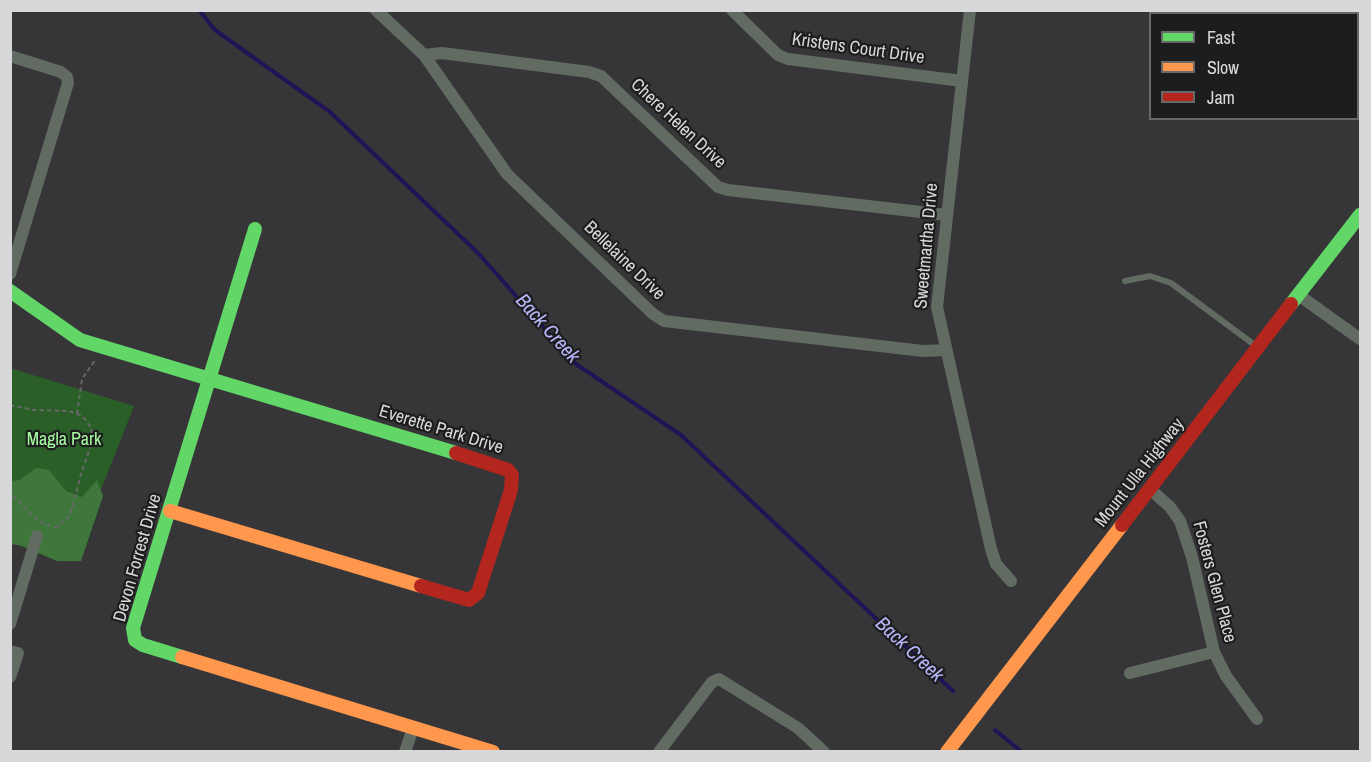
<!DOCTYPE html>
<style>
body{margin:0}
#map{position:relative;width:1371px;height:762px;overflow:hidden;background:#363639;font-family:"Archivo Narrow",sans-serif}
canvas{display:block}
.frame{position:absolute;inset:0;border:12px solid #d8d8db;pointer-events:none}
.legend{position:absolute;left:1149px;top:12px;width:210px;height:108px;box-sizing:border-box;background:#1d1d1f;border:2px solid #68686a;margin:0;padding:8px 10px;list-style:none;font-size:18px;color:#d8d8db}
.legend li{display:flex;align-items:center;gap:12px;height:30px}
.legend b{width:30px;border:2px solid #68686a}
</style>
<div id="map">
<canvas width="1371" height="762"></canvas>
<div class="frame"></div>
<ul class="legend">
<li><b style="height:8px;background:#63d668"></b>Fast</li>
<li><b style="height:8px;background:#ff974d"></b>Slow</li>
<li><b style="height:8px;background:#b3261e"></b>Jam</li>
</ul>
</div>
<script>
const context = document.querySelector('canvas').getContext('2d');
context.lineJoin = 'round';
function fill(path, color) {
  context.fillStyle = color;
  context.fill(path, 'evenodd');
}
function stroke(path, color, width, dash) {
  context.strokeStyle = color;
  context.lineWidth = width;
  context.lineCap = dash ? 'butt' : 'round';
  context.setLineDash(dash || []);
  context.stroke(path);
}
function drawText(font, color, halo, rows, align = 'center') {
  context.font = font + ' "Archivo Narrow",sans-serif';
  context.lineWidth = 4.5;
  context.setLineDash([]);
  context.textBaseline = 'middle';
  context.strokeStyle = halo;
  context.fillStyle = color;
  for (const [text, x, y, turn = 0] of rows) {
    context.save();
    context.translate(x, y);
    context.rotate((+turn || 0) * Math.PI / 180);
    context.textAlign = isNaN(turn) ? turn : align;
    if (halo) context.strokeText(text, 0, 0);
    context.fillText(text, 0, 0);
    context.restore();
  }
}
fill(new Path2D(`
 M10,368l124,38 -53,134 -70,-19z`), '#2a5f28');
fill(new Path2D(`
 M36,468l13,2 17,21 16,6 15,-17 6,16 -22,65h-24l-35,-15 -11,-2v-63l9,-1z`), '#3e763b');
stroke(new Path2D(`
 M199,10l16,20 115,82 149,142 97,110 105,71 272,256
 M995,730l27,22`), '#211355', 4);
stroke(new Path2D(`
 M10,405l24,5 35,1 11,4 6,5 5,8 1,6 -2,14 -9,26 -8,31 -3,10 -13,12c-20,-1 -34,-21 -47,-35
 M77,414l5,-35 14,-20`), '#656a66', 2, [4.5, 3]);
stroke(new Path2D(`
 M1125,281l25,-5 21,7 85,63`), '#626b62', 6);
stroke(new Path2D(`
 M376,10l48,45 83,119 146,140 11,7 259,30 23,-1
 M732,10l46,45 10,4 174,22
 M970,10l-33,297 54,242 5,15 15,17
 M424,55l18,-2 147,19 12,4 117,111 10,3 219,25
 M10,56l51,16 6,5 1,6 -58,191
 M1300,296l60,43
 M1150,489l20,18 10,14 12,36 22,95 12,24 31,43
 M10,624l27,-88
 M10,651l8,2 -8,24
 M1130,673l84,-21
 M405,752l8,-24
 M659,752l53,-70 7,-3 79,49 26,24`), '#626b62', 12);
stroke(new Path2D(`
 M10,291l70,49 376,113
 M1291,304l69,-89
 M182,657l-39,-12 -8,-5 -2,-12 122,-399`), '#63d668', 14);
stroke(new Path2D(`
 M170,511l251,75
 M182,657l311,95
 M947,752l175,-227`), '#ff974d', 14);
stroke(new Path2D(`
 M1122,525l169,-221
 M421,586l48,14 9,-7 33,-103 1,-15 -4,-5 -52,-17`), '#b3261e', 14);
drawText('18px', '#d8d8db', '#1d1d1f', [
 ["Kristens Court Drive",858,49,8],
 ["Chere Helen Drive",678,124,43],
 ["Sweetmartha Drive",927,246,-85],
 ["Bellelaine Drive",624,261,44],
 ["Everette Park Drive",441,430,17],
 ["Mount Ulla Highway",1140,473,-52],
 ["Devon Forrest Drive",138,558,-74],
 ["Fosters Glen Place",1214,582,75]
]);
drawText('18px', '#a6fd9f', '#1d1d1f', [
 ["Magla Park",64,440]
]);
drawText('italic 20px', '#b7b8f9', '#1d1d1f', [
 ["Back Creek",547,329,48],
 ["Back Creek",909,650,43]
]);
</script>
